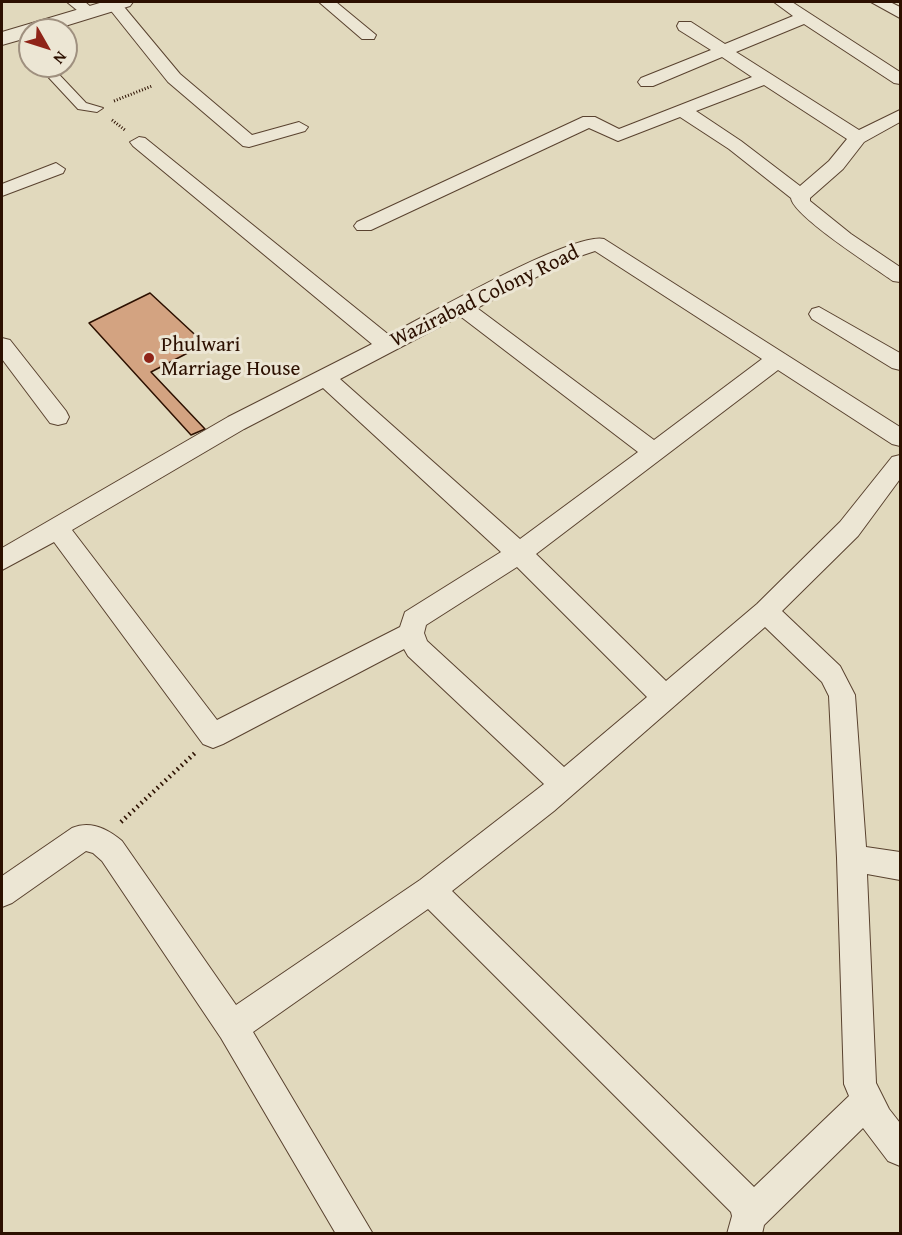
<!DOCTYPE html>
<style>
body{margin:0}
#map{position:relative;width:902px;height:1235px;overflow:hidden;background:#e1d9bd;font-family:"Gentium Book Plus",serif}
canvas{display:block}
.frame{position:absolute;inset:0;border:3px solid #2c1000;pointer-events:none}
.north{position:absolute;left:18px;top:18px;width:60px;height:60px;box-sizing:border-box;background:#ece6d4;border:2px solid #9f907f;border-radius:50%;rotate:129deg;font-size:16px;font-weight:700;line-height:24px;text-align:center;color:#2c1000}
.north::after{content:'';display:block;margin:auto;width:21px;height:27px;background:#8f2418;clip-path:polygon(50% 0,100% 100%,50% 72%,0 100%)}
</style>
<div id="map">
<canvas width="902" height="1235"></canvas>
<div class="frame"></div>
<div class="north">N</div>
</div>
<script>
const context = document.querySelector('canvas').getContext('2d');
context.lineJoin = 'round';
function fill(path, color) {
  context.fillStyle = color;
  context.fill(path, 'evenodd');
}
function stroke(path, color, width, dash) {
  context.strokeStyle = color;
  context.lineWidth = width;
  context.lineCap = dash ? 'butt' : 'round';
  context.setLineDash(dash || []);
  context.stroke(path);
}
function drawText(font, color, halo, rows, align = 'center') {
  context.font = font + ' "Gentium Book Plus",serif';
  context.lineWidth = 6;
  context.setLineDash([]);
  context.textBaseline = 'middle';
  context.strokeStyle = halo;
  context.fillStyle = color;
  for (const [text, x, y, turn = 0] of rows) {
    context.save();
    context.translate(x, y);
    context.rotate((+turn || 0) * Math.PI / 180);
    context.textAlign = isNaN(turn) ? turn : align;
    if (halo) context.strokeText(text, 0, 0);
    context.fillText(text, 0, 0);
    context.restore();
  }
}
const building = new Path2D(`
 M150,293l55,51 -54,28 54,57 -14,6 -102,-112z`);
fill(building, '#d3a381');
stroke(building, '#2c1000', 1.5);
const pedestrian = new Path2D(`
 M38,66h13l35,37 17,5 -6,4 -19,-3z`);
const minor = new Path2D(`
 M67,2h18l12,10 -2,3h-12z
 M108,2h12l60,72 72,61 47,-13 9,5 -3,4 -56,16 -6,-1 -75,-64 -60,-75z
 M319,2h17l40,33 -2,4h-12z
 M774,2h18l108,70v12l-6,-1 -90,-59 -68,28 123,78 41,-20v12l-36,20 -21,27 -33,29v3l41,33 49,33v15l-7,-1c-18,-13 -100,-65 -102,-83l-62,-49 -49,-32 -62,24 -29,-13 -218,102h-14l-3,-4 3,-4 226,-105h12l24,12 133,-52 -30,-20 -69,29h-12l-3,-4 3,-4 70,-28 -32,-20 -2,-4 2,-4h12l34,22 68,-28zM764,85l83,54 -18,22 -29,25 -59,-45 -45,-30z
 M871,2h19l10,5v11z
 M139,137l6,1 244,197c35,-18 185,-104 215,-96l296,188v19l-8,-2 -114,-74 -242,184 130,127 91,-77 83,-82 52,-65 8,-2v24l-42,57 -76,75 58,55 15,29 11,152 34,5v28l-33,-6 9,209 13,26 11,14v43l-12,-5 -25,-33 -99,97 -2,9h-35l5,-18 -1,-4 -303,-303 -175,123 120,202h-37l-115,-196 -119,-177 -9,-8 -7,-2 -74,52 -10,4v-31l70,-48c18,-8 36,1 50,13l114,164 184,-125 124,-96 -136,-128 -4,-7 -181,95 -10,4 -10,-4 -149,-202 -52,28v-22l226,-131 144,-73 -239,-198 -3,-4zM595,251l167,108 -108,81 -177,-132 94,-49zM460,316l178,136 -118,87 -180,-160zM323,388l178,164 -96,60 -5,15 -183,93 -145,-190 172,-101zM517,567l130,130 -83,70 -137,-126 -3,-8 2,-8zM765,627l57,55 7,14 8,162 7,226 5,12 -95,91 -302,-296 102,-80z
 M56,163l9,6 -2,4 -61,23v-12z
 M819,307l81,46v17l-8,-2 -80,-49 -3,-5 3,-5z
 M2,338l8,2 56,71 3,6 -3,6 -8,2 -8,-2 -48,-64z`);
const tertiary = new Path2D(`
 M103,2h30l-3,4 -78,24h-22v7l-28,8v-13z`);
stroke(pedestrian, '#59422f', 2);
stroke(minor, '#59422f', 2);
stroke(tertiary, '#59422f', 2);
stroke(new Path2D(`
 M114,101l38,-15
 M112,120l13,10`), '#2c1000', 3, [1, 2]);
stroke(new Path2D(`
 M121,822l74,-69`), '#2c1000', 4.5, [1.5, 4]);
fill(pedestrian, '#ece6d4');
fill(minor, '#ece6d4');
fill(tertiary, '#ece6d4');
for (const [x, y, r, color] of [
 [149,358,6,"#8f2418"]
]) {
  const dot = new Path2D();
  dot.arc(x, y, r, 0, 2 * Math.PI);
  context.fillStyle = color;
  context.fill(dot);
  stroke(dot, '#ece6d4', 2);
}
drawText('21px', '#2c1000', '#ece6d4', [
 ["Wazirabad Colony Road",485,297,-26]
]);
drawText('21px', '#2c1000', '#ece6d4', [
 ["Phulwari",161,346],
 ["Marriage House",161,370]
], 'left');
</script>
